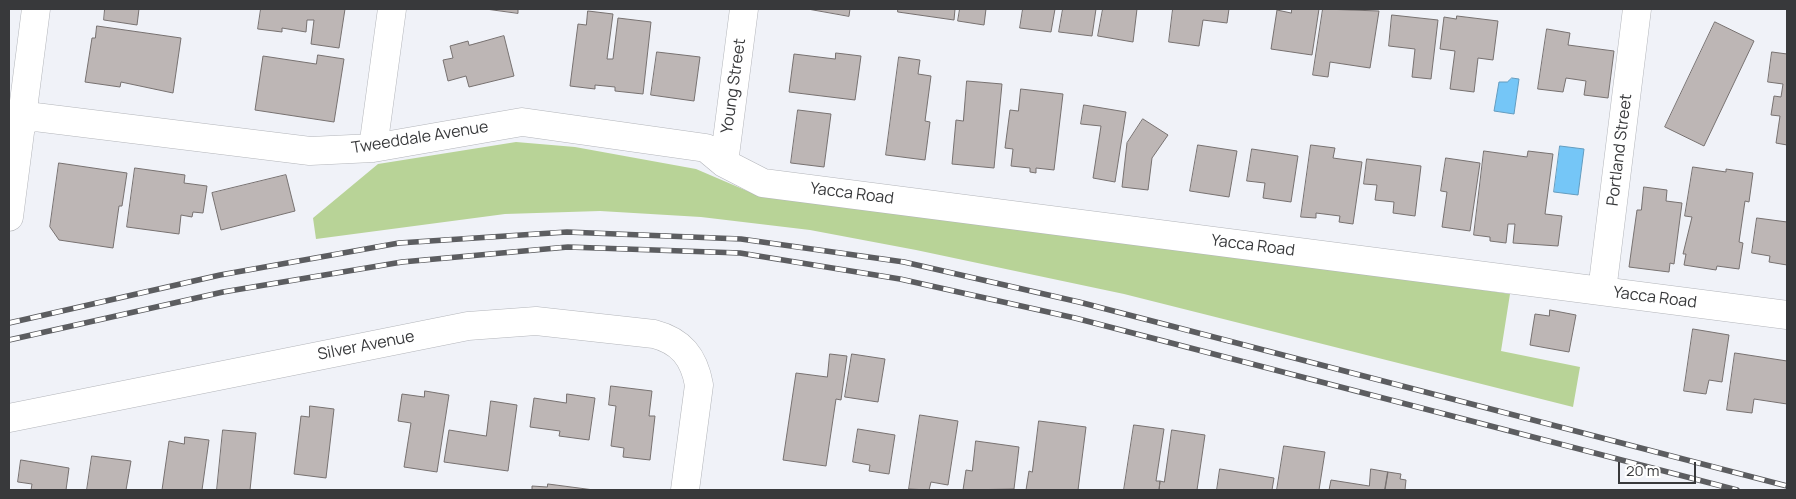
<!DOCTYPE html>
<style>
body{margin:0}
#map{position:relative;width:1796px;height:499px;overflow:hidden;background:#f0f2f8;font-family:Manrope,sans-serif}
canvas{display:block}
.frame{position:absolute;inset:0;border:10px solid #38393b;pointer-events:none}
.scale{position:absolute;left:1618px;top:462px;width:78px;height:22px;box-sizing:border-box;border:2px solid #38393b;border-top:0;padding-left:6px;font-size:15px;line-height:18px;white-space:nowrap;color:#38393b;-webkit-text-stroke:4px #fff;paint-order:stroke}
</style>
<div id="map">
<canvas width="1796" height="499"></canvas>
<div class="frame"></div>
<div class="scale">20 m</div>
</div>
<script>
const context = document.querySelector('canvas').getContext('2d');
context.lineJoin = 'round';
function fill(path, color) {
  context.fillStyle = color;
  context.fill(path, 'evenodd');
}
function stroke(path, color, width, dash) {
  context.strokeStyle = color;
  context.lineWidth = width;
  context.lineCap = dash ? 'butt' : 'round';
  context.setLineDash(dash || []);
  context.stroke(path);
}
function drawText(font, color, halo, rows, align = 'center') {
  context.font = font + ' Manrope,sans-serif';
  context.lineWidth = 4;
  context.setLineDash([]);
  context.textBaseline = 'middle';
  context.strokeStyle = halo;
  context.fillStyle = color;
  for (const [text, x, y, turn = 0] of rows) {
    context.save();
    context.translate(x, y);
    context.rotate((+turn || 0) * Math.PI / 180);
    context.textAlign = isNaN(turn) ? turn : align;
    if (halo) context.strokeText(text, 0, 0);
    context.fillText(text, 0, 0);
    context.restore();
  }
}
fill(new Path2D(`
 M516,142l59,5 121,22 56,24 90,7 357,48 311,46 -9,57 79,16 -7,40 -449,-113 -208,-44 -106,-20 -109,-13 -101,-6 -95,3 -189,25 -3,-21 65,-54z`), '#b8d397');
const water = new Path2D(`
 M1512,78l7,1 -5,35 -20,-3 5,-29h8z
 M1560,146l24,3 -6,46 -24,-3z`);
fill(water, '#75c6f7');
stroke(water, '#639cbf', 1);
const building = new Path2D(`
 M105,9h34l-2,16 -33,-5z
 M261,9h89h-5l-6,39 -28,-4 3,-24h-7l-1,12 -24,-4v4l-24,-3z
 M486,9h32v4z
 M808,9h42l-1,7z
 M898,9h57l-1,11 -56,-8z
 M960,9h26l-2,16 -26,-4z
 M1023,9h32l-4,23 -31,-4z
 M1063,9h33l-4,27 -33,-4z
 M1103,9h34l-4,33 -35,-6z
 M1173,9h56l-2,14 -24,-3 -4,26 -30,-4z
 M1292,9h27l-7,46 -41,-6 6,-39 14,3z
 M1323,9l56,2 -9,57 -40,-6 -2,15 -15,-2z
 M588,11l25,3 -6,45h6l5,-41 33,4 -8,72 -28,-3v-4l-20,-2v4l-25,-3 8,-62 8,1z
 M1392,15l46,5 -7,59 -19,-2 3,-28 -26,-3z
 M1457,16l41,5 -5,39 -15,-2 -4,34 -24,-3 5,-38 -15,-2 4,-32 12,2z
 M1715,22l39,19 -50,105 -39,-19z
 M97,26l84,12 -8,55 -52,-11 -1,5 -35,-5 7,-44h3z
 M1547,29l23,4 -2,12 46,6 -6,47 -24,-3 2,-14 -20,-3 -3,14 -25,-3z
 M504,36l10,40 -45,11 -3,-11 -18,5 -5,-21 10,-2 -3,-12 18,-5 1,4z
 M657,52l43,5 -6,44 -43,-6z
 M1772,52l15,2v91l-11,-2 4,-27 -9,-1 3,-19 7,1 2,-13 -15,-2z
 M836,53l25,3 -6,44 -66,-8 5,-38 41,5z
 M318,55l26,4 -10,63 -79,-12 8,-54 53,8z
 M899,57l21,3 -2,14 13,2 -6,45 5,1 -5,38 -39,-5z
 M967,81l35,3 -8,84 -42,-4 4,-44 7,1z
 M1021,89l42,5 -9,76 -18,-2v5l-6,-1v-4l-19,-2 2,-17 -8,-1 5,-38 8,1z
 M1084,105l42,7 -11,70 -22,-4 8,-52 -20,-2z
 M798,110l33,4 -7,53 -33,-4z
 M1143,119l25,16 -16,23 -4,32 -26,-3 5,-44z
 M1198,145l39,6 -8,46 -39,-6z
 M1311,145l24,3 -2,10 29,4 -9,62 -14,-2 1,-6 -24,-3v5l-15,-1z
 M1252,149l46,7 -7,46 -28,-4 2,-15 -18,-2z
 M1484,151l43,6 1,-6 25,3 -8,60 17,2 -4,30 -45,-3 2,-19h-7l-2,19 -16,-2v-4l-16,-2z
 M1446,158l34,5 -10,68 -28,-4 5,-35 -6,-1z
 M1367,159l54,7 -6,50 -22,-3 1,-11 -19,-2 2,-15 -13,-1z
 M59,163l68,10 -5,33h-3l-6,42 -54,-8 -9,-13z
 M1693,167l33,5v-3l27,4 -4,29 -4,-1 -6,41 4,1 -4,26 -22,-3 -1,4 -32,-5 2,-11h-3l9,-37 -7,-1z
 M135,168l50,7 -1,8 23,3 -4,27 -10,-1 -1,5 -11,-2 -2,19 -52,-7z
 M286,175l9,36 -74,19 -9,-37z
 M1644,187l23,3 -1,11 16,2 -8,61 -4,-1 -1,9 -40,-5 8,-57h4z
 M1757,218l30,4v43l-18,-3 1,-6 -18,-3z
 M1550,310l26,5 -7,37 -39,-7 5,-31 14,2z
 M1693,329l36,6 -7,47 -13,-2 -3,14 -22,-3z
 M1735,353l52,8v43l-33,-5 -2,14 -25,-3z
 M830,354l17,2 -6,44 -5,-1 -10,67 -43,-6 13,-87 31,4z
 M852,354l33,5 -7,43 -33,-5z
 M611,386l41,5 -3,25h6l-5,44 -27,-3 1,-9 -13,-2 5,-40 -7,-1z
 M425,391l24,4 -12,77 -33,-5 7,-44 -13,-2 4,-27 22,3z
 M567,394l28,4 -6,42 -30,-4 1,-5 -30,-4 4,-29 32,5z
 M491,401l26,4 -9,66 -64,-9 5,-32 37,6z
 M310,406l24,3 -8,69 -32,-4 7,-58 8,1z
 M920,415l38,6 -10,64 -17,-3 -2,8 -20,-1z
 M1039,421l47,6 -8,63h-52l3,-19 3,1z
 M1134,425l30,4 -8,52h4l-1,9h-35z
 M858,429l37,6 -6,39 -20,-3 1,-6 -17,-3z
 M223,430l33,3 -6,57h-33z
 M1172,430l33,5 -8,55h-38l1,-9 4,1z
 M185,437l24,3 -7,50h-40l7,-49 15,3z
 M976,441l43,6 -5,42 -51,1 3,-20 6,1z
 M1284,446l41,6 -6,38h-42z
 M92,456l39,5 -5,29h-39z
 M21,460l48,8 -3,22h-35l1,-6 -14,-2z
 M1220,469l54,9 -2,12h-55z
 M1371,469l17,3 -3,18h-56l2,-10 38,6z
 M1388,472l13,2 -1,5 6,1 -1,10h-20z
 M548,484l46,6h-62v-4l15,1z`);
fill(building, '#bdb6b5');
stroke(building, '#777170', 1);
const street = new Path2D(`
 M9,119l12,2 14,-4 275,34 63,-3 149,-26 184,26 18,15 39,20 1024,132
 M373,148l19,-139
 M724,163l20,-154
 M9,217l27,-208
 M1602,291l35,-282
 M9,418l459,-92 68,-5 118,13c27,7 40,23 45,51l-14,105`);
stroke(street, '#b3b5ba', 29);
stroke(street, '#fff', 28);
const rail = new Path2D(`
 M9,323l211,-48 179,-32 168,-11 174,7 163,23 175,40 708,184
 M9,340l214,-48 179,-30 166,-15 172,6 160,26 175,39 662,172`);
stroke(rail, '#5c5d60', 5.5);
stroke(rail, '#fff', 4, [11]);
drawText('16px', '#38393b', '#fff', [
 ["Young Street",734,86,-82],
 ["Tweeddale Avenue",420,138,-9],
 ["Portland Street",1620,150,-83],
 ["Yacca Road",852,194,7],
 ["Yacca Road",1253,246,7],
 ["Yacca Road",1655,298,7],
 ["Silver Avenue",366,346,-11]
]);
</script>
